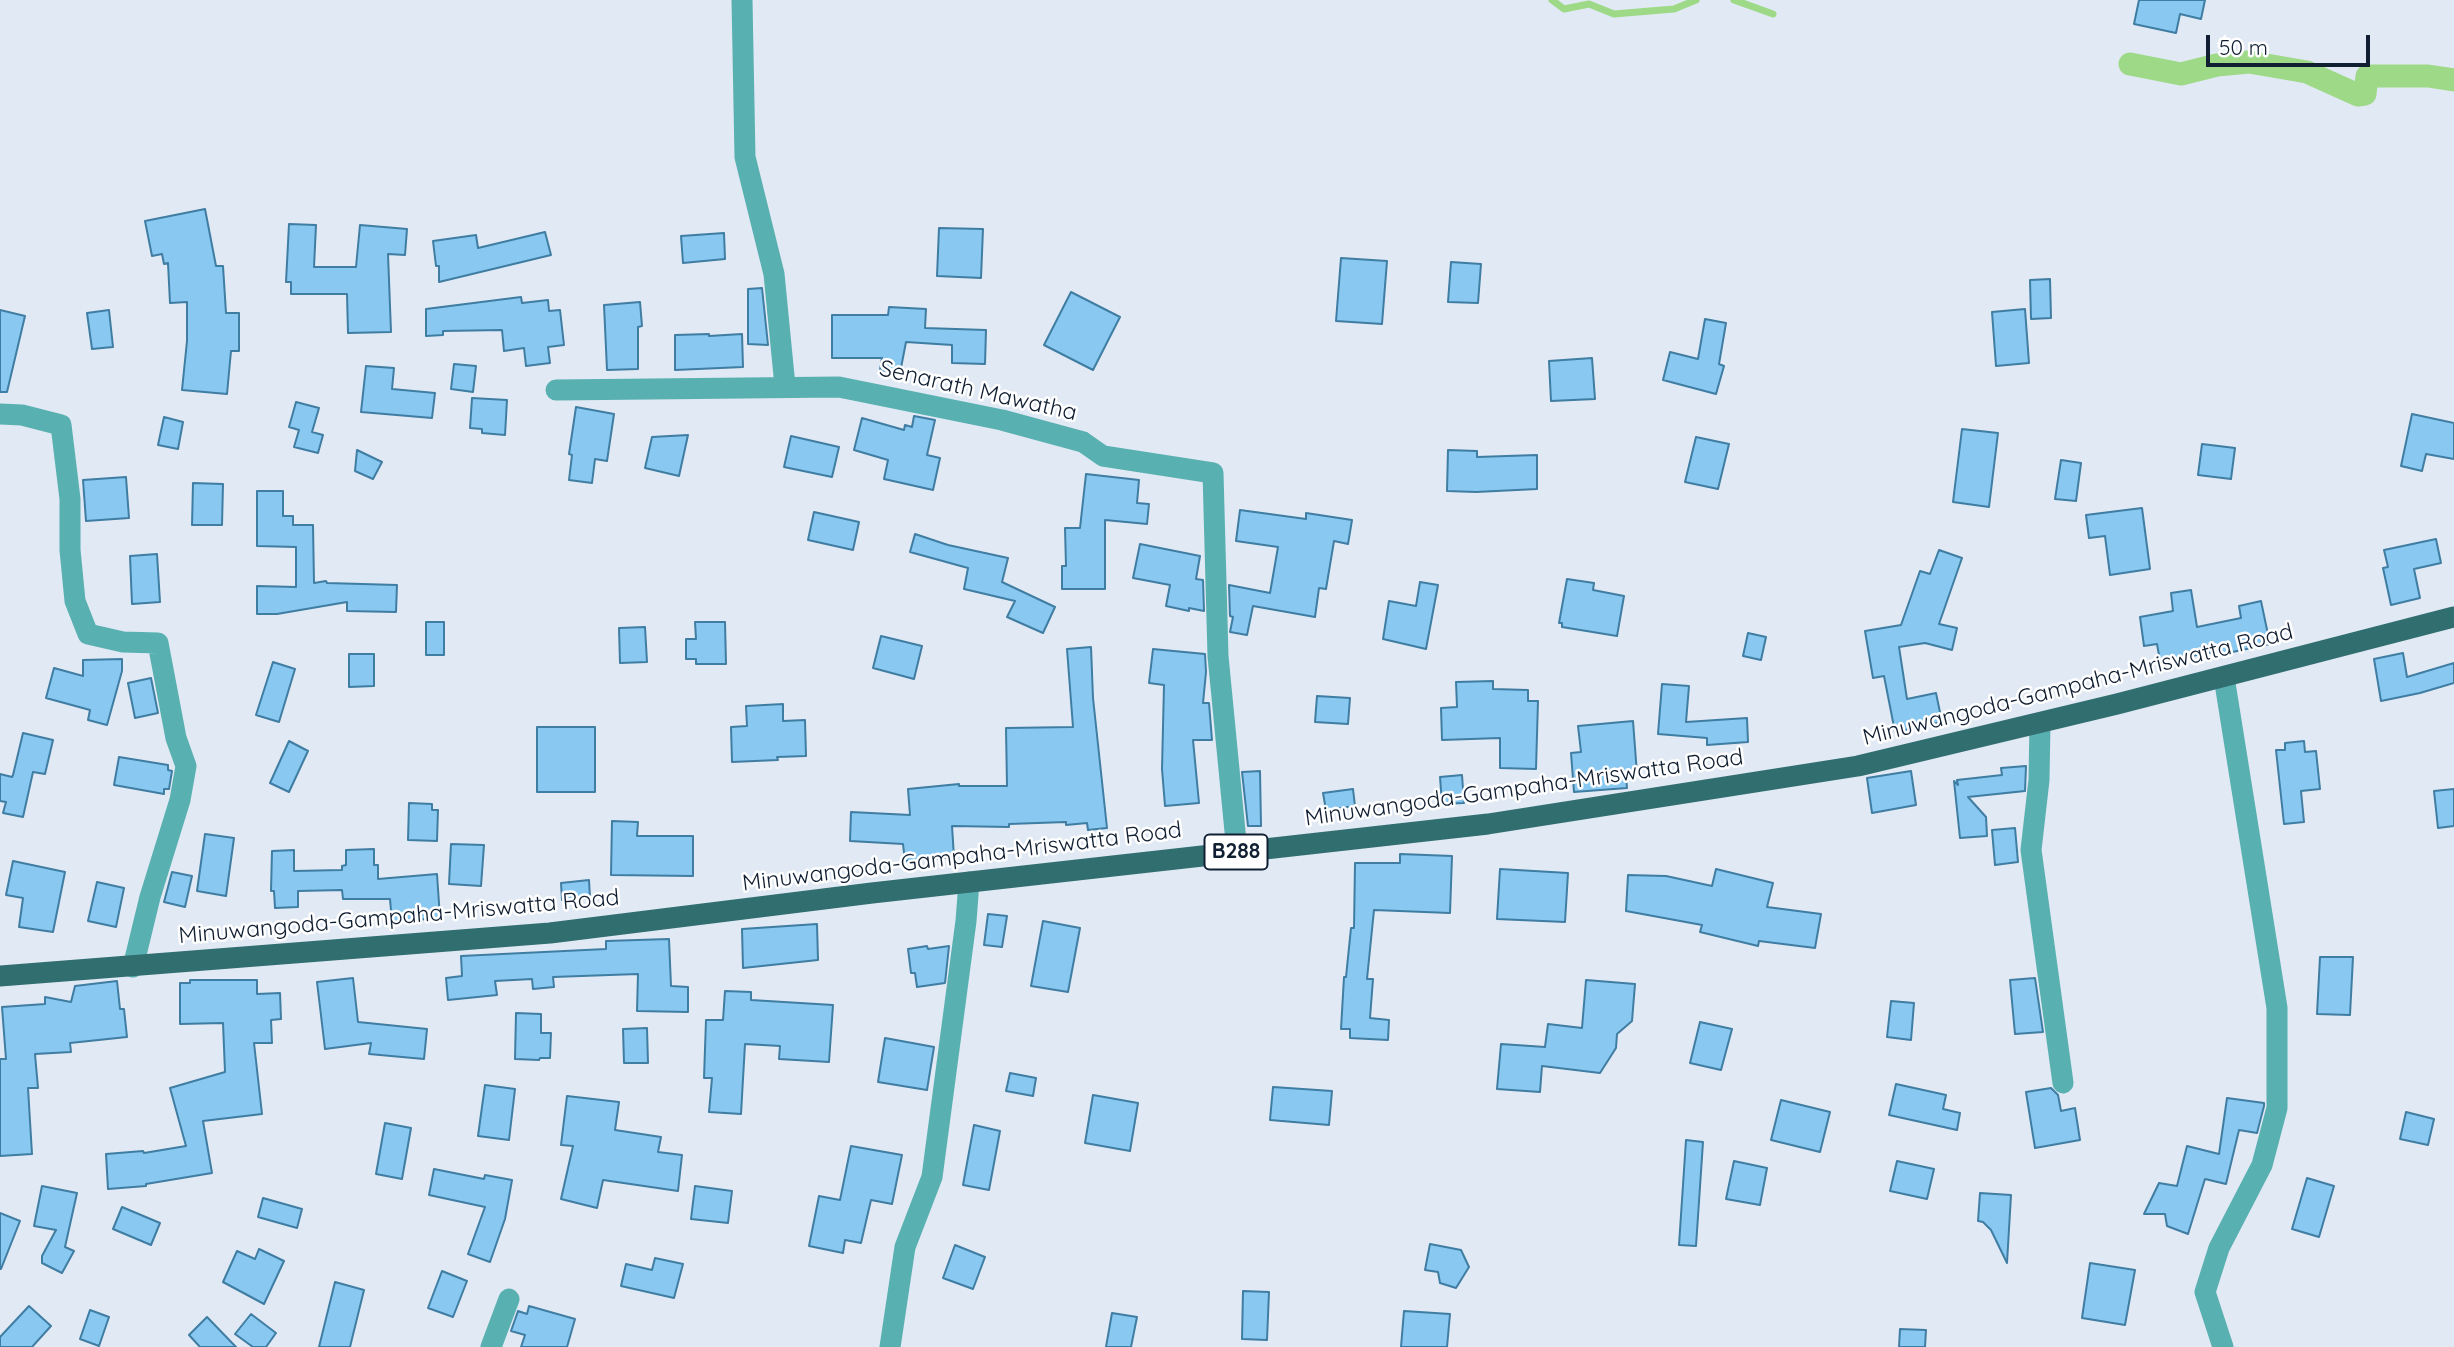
<!DOCTYPE html>
<style>
body{margin:0}
#map{position:relative;width:2454px;height:1347px;overflow:hidden;background:#e1e9f4;font-family:Quicksand,sans-serif}
canvas{display:block}
.scale{position:absolute;left:2206px;top:35px;width:164px;height:32px;box-sizing:border-box;border:4px solid #111f33;border-top:0;padding-left:9px;font-size:21px;line-height:24px;white-space:nowrap;color:#111f33;-webkit-text-stroke:5px #fff;paint-order:stroke}
</style>
<div id="map">
<canvas width="2454" height="1347"></canvas>
<div class="scale">50 m</div>
</div>
<script>
const context = document.querySelector('canvas').getContext('2d');
context.lineJoin = 'round';
function stroke(path, color, width, dash) {
  context.strokeStyle = color;
  context.lineWidth = width;
  context.lineCap = dash ? 'butt' : 'round';
  context.setLineDash(dash || []);
  context.stroke(path);
}
function fill(path, color) {
  context.fillStyle = color;
  context.fill(path, 'evenodd');
}
function drawText(font, color, halo, rows, align = 'center') {
  context.font = font + ' Quicksand,sans-serif';
  context.lineWidth = 5;
  context.setLineDash([]);
  context.textBaseline = 'middle';
  context.strokeStyle = halo;
  context.fillStyle = color;
  for (const [text, x, y, turn = 0] of rows) {
    context.save();
    context.translate(x, y);
    context.rotate((+turn || 0) * Math.PI / 180);
    context.textAlign = isNaN(turn) ? turn : align;
    if (halo) context.strokeText(text, 0, 0);
    context.fillText(text, 0, 0);
    context.restore();
  }
}
stroke(new Path2D(`
 M1552,0l12,9 25,-5 25,10 60,-5 22,-9
 M1734,0l39,14`), '#9ed987', 7);
stroke(new Path2D(`
 M2130,64l51,10 36,-9 32,-3 58,10 51,23 7,-1 2,-18h61l26,4`), '#9ed987', 23);
const building = new Path2D(`
 M2139,0h66l-4,19 -21,-5 -4,19 -42,-9z
 M205,209l11,57h7l3,47h13v38h-8l-4,43 -45,-4 5,-49v-39l-17,1 -2,-40 -4,1 -2,-10 -10,2 -7,-35z
 M289,224l27,1 -2,42h42l4,-42 47,4 -2,26 -17,-1 3,78 -43,1 -1,-39h-56v-12h-5z
 M939,228l44,1 -2,49 -44,-2z
 M545,232l6,23 -112,27v-16h-3l-3,-25 43,-6 2,13z
 M724,233l1,26 -42,4 -2,-27z
 M1341,258l46,3 -5,63 -46,-3z
 M1451,262l30,2 -3,39 -30,-1z
 M2050,279l1,39 -20,1 -1,-39z
 M762,288l6,57 -20,-1v-55z
 M1071,292l49,25 -27,53 -49,-25z
 M521,297l1,6 26,-3 1,11 11,-1 4,35 -16,2 2,16 -24,3 -2,-18 -20,3 -2,-21 -59,1v4l-17,1v-27z
 M640,302l2,24 -4,1v42l-31,1 -3,-65z
 M889,307l37,2 -1,19 61,2 -1,34 -33,-1v-18l-46,-3 -6,31 -20,-3 2,-12h-50v-43h56z
 M2025,309l4,54 -33,3 -4,-54z
 M0,310l25,6 -18,76h-7z
 M109,310l4,37 -21,2 -5,-36z
 M1705,319l21,4 -7,41 5,2 -8,28 -53,-14 7,-28 28,7z
 M709,334v2l33,-2 1,33 -68,3v-35z
 M1592,358l3,41 -44,2 -2,-40z
 M454,364l22,2 -3,26 -22,-3z
 M366,366l28,2 -2,21 43,4 -3,25 -71,-6z
 M472,398l35,2 -2,35 -23,-2v-4l-12,-1z
 M296,402l23,6 -7,24 11,3 -5,18 -24,-6 5,-17 -10,-3z
 M576,407l38,7 -7,47 -12,-2 -3,24 -23,-3 3,-25 -3,-1z
 M2412,414l42,9v36l-28,-5 -4,17 -21,-5z
 M914,416l21,4 -8,35 13,3 -7,32 -49,-11 4,-19 -34,-10 8,-32 42,12 1,-5 7,2z
 M164,417l19,5 -5,27 -20,-4z
 M1962,429l36,4 -9,74 -36,-5z
 M688,435l-9,41 -34,-8 7,-31z
 M791,436l48,11 -7,30 -48,-10z
 M1696,437l33,7 -11,45 -33,-7z
 M2202,444l33,4 -4,31 -33,-4z
 M357,450l25,12 -9,17 -18,-8z
 M1448,450l29,1v6l60,-2v34l-61,3 -29,-1z
 M2061,460l20,3 -5,38 -21,-2z
 M1086,474l53,6 -2,23 12,1 -2,20 -42,-4v69h-43v-23h4l-1,-38h15z
 M126,477l3,41 -43,3 -3,-41z
 M193,483l30,1 -1,41h-30z
 M257,491h26v25h10v9h20l1,58 12,-2 1,2 70,2 -1,27 -49,-1v-9l-70,12h-20v-28l39,1v-40l-39,-1z
 M2142,508l8,61 -40,6 -5,-39 -16,2 -3,-23z
 M1240,510l66,9v-6l46,7 -4,24 -14,-3 -8,48 -7,-1 -4,29 -62,-11 -6,29 -17,-3 3,-15 -3,-1 -1,-31 41,8 8,-46 -42,-6z
 M814,512l45,10 -6,28 -45,-10z
 M915,534l33,11 60,13 -6,24 53,25 -12,26 -36,-16 8,-16 -51,-12 4,-21 -58,-16z
 M2436,539l5,24 -27,6 6,29 -29,7 -8,-37 5,-1 -4,-17z
 M1140,544l60,12 -4,23 7,1 1,31 -15,-3v3l-23,-5 4,-21 -37,-7z
 M1939,550l23,8 -23,66 18,4 -5,22 -27,-7 -26,4 8,52 29,-6 6,29 -47,10 -11,-56 -11,2 -8,-47 36,-6 19,-54 10,3z
 M157,554l3,48 -28,2 -2,-48z
 M1567,579l27,4 -1,7 31,6 -7,40 -55,-9v-4h-3z
 M1420,582l18,3 -12,64 -43,-10 6,-38 27,5z
 M2191,590l6,37 44,-9 -2,-12 22,-5 9,43 -47,10 -1,-3 -62,10 -3,-17 -13,2 -4,-29 33,-6 -2,-18z
 M426,622h18v33h-18z
 M695,622h30l1,42h-30v-5h-10v-20h10z
 M645,627l2,35 -27,1 -1,-35z
 M1748,633l18,4 -5,23 -18,-4z
 M881,636l41,10 -8,33 -41,-11z
 M1091,647l2,51 14,130 -19,2 -1,-7 -21,2v-3l-57,2v3l-57,-1 2,31 -49,4 -2,-17 -53,-3 1,-29 59,3 -2,-26 51,-5v2h48l-1,-58 67,-1 -6,-78z
 M1153,649l52,5 1,18 -3,31h6l3,37h-19l6,63 -34,3 -3,-37 2,-84 -15,-2z
 M2403,653l4,24 47,-14v20l-34,10 -39,8 -7,-42z
 M349,654h25v32l-25,1z
 M122,659v12l-15,54 -19,-5 2,-10 -44,-12 8,-30 29,8v-16z
 M273,662l22,7 -16,53 -23,-7z
 M151,678l7,35 -23,5 -7,-35z
 M1493,681v8l35,1v11h10l-2,68 -36,-1v-30l-58,2 -1,-32 16,-1 -1,-25z
 M1662,684l27,2 -3,36 61,-4 1,24 -41,3v-7l-49,-4z
 M1317,696l33,2 -2,26 -33,-2z
 M783,704v17l22,-1 1,36 -29,1 1,3 -46,2 -1,-35 16,-1 -1,-20z
 M1633,721l4,53 -11,1 1,13 -53,4 -3,-39 10,-1 -3,-26z
 M537,727h58v65h-58z
 M23,733l30,7 -8,34 -12,-2 -10,45 -20,-4 3,-11 -6,-1v-27l12,3 1,-2z
 M289,741l19,10 -19,41 -19,-9z
 M2304,741l1,11 11,-1 4,38 -19,2 3,31 -20,2 -8,-74h9v-7z
 M119,757l49,8v5l4,1 -3,18h-5v5l-50,-9z
 M2026,766l-1,25 -57,6 18,20 1,19 -27,2 -6,-57 4,4 -1,-5 45,-5 -1,-7z
 M1260,771l1,55h-13l-6,-54z
 M1911,771l5,34 -44,8 -5,-35z
 M1462,775l2,28 -22,1 -2,-27z
 M1353,789l2,17 -29,4 -3,-17z
 M2454,789v37l-16,2 -4,-37z
 M409,803l23,1v6h6l-1,31 -29,-1z
 M612,821l26,1 -1,14h56v40l-82,-1z
 M2015,828l3,34 -23,3 -3,-35z
 M205,834l29,4 -8,58 -29,-5z
 M451,844l33,1 -3,41 -32,-2z
 M374,849v16h4v14l59,-5 3,44 -48,4 -2,-23h-47l-1,-9 -44,1v16l-23,1 -1,-17h-3l1,-40 22,-1v21l48,-1v-4l4,-1v-15z
 M1400,854l52,2 -2,57 -76,-3 -7,69h6l-3,39 19,2 -1,20 -38,-2v-9h-9l3,-52h2l5,-49h3l1,-65h45z
 M13,861l52,11 -12,60 -34,-5 4,-29 -17,-3z
 M1500,869l68,4 -3,49 -68,-3z
 M1716,869l57,14 -6,24 54,7 -6,34 -56,-7 -1,5 -58,-14 2,-7 -76,-14 2,-36 38,1 46,10z
 M172,872l20,4 -7,31 -21,-5z
 M589,880l1,18 -28,2 -1,-17z
 M97,882l27,6 -8,39 -28,-6z
 M988,914l19,2 -5,31 -18,-2z
 M1043,921l37,7 -12,64 -37,-6z
 M817,924l1,36 -75,8 -1,-39z
 M669,939l2,47 17,1v25l-51,-1 1,-37 -85,3 1,10 -21,2 -1,-10 -37,2 2,14 -49,5 -2,-22 16,-2 -1,-20 145,-7v-8z
 M927,946l1,3 21,-3 -4,37 -28,4 -2,-14h-4l-3,-24z
 M2320,957h33l-3,58 -33,-1z
 M353,978l5,44 69,7 -3,30 -55,-5 2,-11 -46,6 -8,-67z
 M2035,978l8,54 -28,2 -5,-54z
 M190,980h67v14l23,-1 1,26 -10,1 1,23h-18l8,71 -59,7 9,52 -66,11v2l-38,3 -2,-35 37,-3 1,2 42,-7 -16,-58 55,-16 -2,-49 -43,1v-41h10z
 M1586,980l49,4 -3,37 -15,13 -1,14 -16,25 -58,-7 -2,26 -43,-3 4,-45 44,3 3,-23 34,4z
 M117,981l3,28h4l3,28 -57,6 1,9 -36,2 3,34h-10l4,66 -32,2v-97h6l-4,-52 43,-3v-7l26,5 4,-16z
 M725,991l26,1v8l82,5 -4,57 -50,-3 1,-13 -35,-2 -4,70 -32,-2 3,-34h-8l2,-58h17z
 M1891,1001l23,2 -3,37 -24,-3z
 M516,1013l25,1v19h10l-1,25h-10l-1,2 -24,-1z
 M1700,1022l32,7 -11,41 -31,-7z
 M647,1028l1,35h-24l-1,-34z
 M885,1038l49,9 -7,43 -49,-8z
 M1010,1073l26,5 -3,18 -27,-5z
 M1896,1084l50,11 -3,14 17,4 -3,17 -68,-15z
 M485,1085l30,4 -6,51 -31,-4z
 M1273,1087l59,4 -3,34 -59,-5z
 M2051,1088l7,7 3,16 14,-3 5,32 -45,8 -9,-56z
 M1093,1095l45,8 -8,48 -45,-8z
 M567,1096l52,6 -4,28 46,7 -3,15 24,3 -4,36 -75,-11 -6,28 -36,-9 12,-53 -12,-1z
 M2227,1098l37,5v3l-7,27 -18,-3 -13,54 -21,-5 -17,55 -21,-8 -2,-12h-21l15,-31 18,3 10,-40 32,8z
 M1781,1100l49,12 -10,40 -49,-12z
 M2406,1112l28,7 -6,26 -28,-6z
 M385,1123l26,5 -9,51 -26,-5z
 M974,1125l26,6 -11,59 -26,-5z
 M1686,1140l17,2 -7,104 -17,-1z
 M851,1146l51,9 -10,49 -21,-4 -10,43 -16,-3 -2,13 -34,-7 10,-50 21,4z
 M1734,1161l33,7 -7,37 -34,-6z
 M1897,1161l37,8 -7,30 -37,-8z
 M434,1169l50,10 1,-4 27,5 -7,39 -15,43 -22,-8 17,-47 -56,-12z
 M2307,1178l27,8 -15,51 -27,-8z
 M42,1186l35,7 -12,54 9,4 -12,22 -20,-10v-7l14,-26 -22,-4z
 M695,1186l37,5 -4,32 -37,-4z
 M1980,1193l31,2 -4,68 -16,-33 -8,-8 -5,-1z
 M263,1198l39,11 -5,19 -39,-11z
 M122,1207l38,16 -9,22 -38,-16z
 M0,1213l20,8 -19,48h-1z
 M1430,1244l31,6 8,17 -13,21 -16,-5 -2,-11 -13,-2z
 M955,1245l30,12 -12,32 -30,-11z
 M259,1249l25,12 -20,43 -41,-22 14,-31 18,8z
 M655,1258l28,6 -9,34 -53,-12 5,-22 26,6z
 M2090,1263l45,7 -10,55 -43,-7z
 M442,1271l25,10 -14,36 -25,-9z
 M335,1282l29,8 -14,57h-31z
 M1243,1291l26,1 -2,48 -25,-1z
 M29,1306l22,20 -19,21h-32v-10z
 M529,1306l46,13 -8,28h-46l4,-12 -14,-4 7,-20 9,3z
 M90,1310l19,7 -10,29 -19,-7z
 M1404,1311l46,3 -3,33h-46z
 M1112,1313l25,4 -6,30h-25z
 M251,1314l25,19 -10,14h-13l-18,-13z
 M207,1317l29,30h-36l-11,-12z
 M1900,1329l26,1 -1,17h-26z`);
fill(building, '#89c8f0');
stroke(building, '#3f7da2', 2);
stroke(new Path2D(`
 M742,0l3,157 29,117 11,112
 M556,390l283,-3 163,33 81,22 20,14 110,17 5,183 19,196
 M0,414l22,1 39,10 9,74v51l5,51 13,33 35,8 35,1 18,95 10,28 -6,34 -30,97 -17,70
 M2040,723l-1,57 -8,70 32,233
 M491,1347l18,-48
 M890,1347l15,-100 27,-70 34,-256 3,-39
 M2223,1347l-18,-55 14,-44 43,-83 15,-57v-100l-53,-331`), '#59b0b1', 21);
stroke(new Path2D(`
 M0,976l550,-43 322,-40 616,-69 370,-58 259,-62 337,-87`), '#316e70', 21);
for (const [x, y, w] of [
 [1236,852,63]
]) {
  const box = new Path2D();
  box.roundRect(x - w / 2, y - 17.5, w, 35, 5);
  context.fillStyle = '#fff';
  context.fill(box);
  stroke(box, '#111f33', 2);
}
drawText('bold 21px', '#111f33', null, [
 ["B288",1236,852]
]);
drawText('23px', '#111f33', '#fff', [
 ["Senarath Mawatha",978,391,13],
 ["Minuwangoda-Gampaha-Mriswatta Road",2078,685,-14],
 ["Minuwangoda-Gampaha-Mriswatta Road",1524,788,-8],
 ["Minuwangoda-Gampaha-Mriswatta Road",962,857,-7],
 ["Minuwangoda-Gampaha-Mriswatta Road",399,917,-5]
]);
</script>
